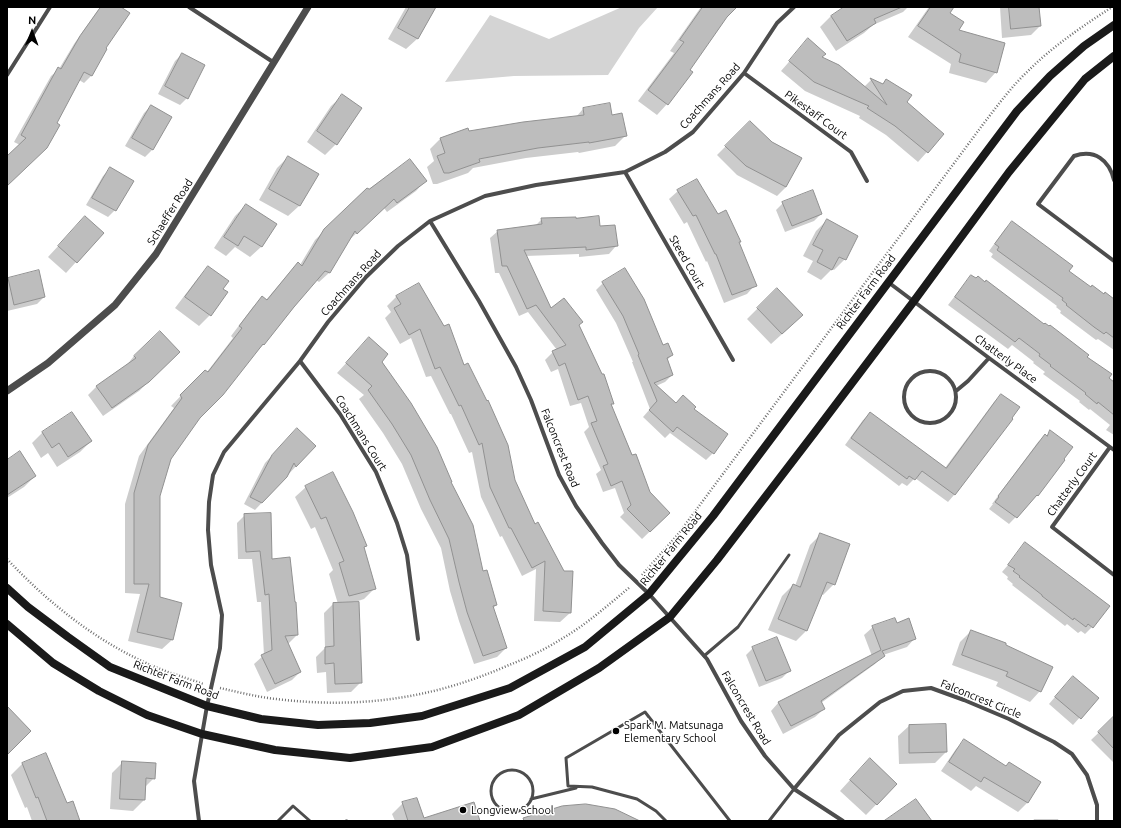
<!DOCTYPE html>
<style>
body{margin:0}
#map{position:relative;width:1121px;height:828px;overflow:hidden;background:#fff;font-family:Ubuntu,sans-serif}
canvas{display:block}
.frame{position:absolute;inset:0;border:8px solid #000;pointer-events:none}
.north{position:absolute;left:12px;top:12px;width:40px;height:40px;-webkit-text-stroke:3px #fff;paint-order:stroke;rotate:1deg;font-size:11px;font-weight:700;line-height:16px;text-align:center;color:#000}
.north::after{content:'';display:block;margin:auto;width:14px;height:18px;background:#000;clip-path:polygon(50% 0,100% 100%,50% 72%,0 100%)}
</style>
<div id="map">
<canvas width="1121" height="828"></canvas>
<div class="frame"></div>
<div class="north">N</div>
</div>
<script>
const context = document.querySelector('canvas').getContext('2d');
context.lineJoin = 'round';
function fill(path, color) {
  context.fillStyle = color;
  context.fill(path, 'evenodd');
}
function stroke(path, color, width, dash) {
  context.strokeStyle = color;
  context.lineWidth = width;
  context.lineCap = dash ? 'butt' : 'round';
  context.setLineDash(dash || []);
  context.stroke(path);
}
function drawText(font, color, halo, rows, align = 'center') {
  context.font = font + ' Ubuntu,sans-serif';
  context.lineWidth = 3;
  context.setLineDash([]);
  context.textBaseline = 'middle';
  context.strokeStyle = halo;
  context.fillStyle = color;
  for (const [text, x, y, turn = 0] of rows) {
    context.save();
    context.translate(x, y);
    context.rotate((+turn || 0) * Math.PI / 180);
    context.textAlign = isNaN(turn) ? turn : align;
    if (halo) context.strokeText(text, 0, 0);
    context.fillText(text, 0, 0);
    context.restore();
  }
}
fill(new Path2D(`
 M622,7h36l-19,21 -31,47 -94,1 -69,6 45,-67 59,24z`), '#d4d4d4');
fill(new Path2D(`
 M100,7h19l-14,41 1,1 -15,27 -7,7 -5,-3 -72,105v-27l13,-13 -6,-3 37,-66 8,-7 15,-25z
 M406,7h30l-19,32 -11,10 -18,-10z
 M701,7h35l-10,10 -37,53 -22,34 -10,11 -19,-14 36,-48 -4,-2z
 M846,7h62l-5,5 -30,13 -9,8 -28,18 -16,-24 11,-11z
 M929,7h23l-3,7 8,17 39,41 -10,11 -37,-10 2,-9 -43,-27z
 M1000,7h38l2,19 -9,9 -29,3z
 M808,40l17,14 -4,4 43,29 7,-7 11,5 4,-5 20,22 37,32 -25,28 -32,-27 -27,-17 1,-2 -55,-25 -24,-20z
 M182,54l5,44 -7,7 -22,-11 17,-33z
 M342,96l-6,48 -11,11 -18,-13 24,-36z
 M151,106l20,12 -19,32 -7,7 -20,-11 19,-33z
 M583,109l28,7 14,20 -10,10 -36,7 -1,-1 -52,6 -53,10 -5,5 -31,11h-4l-6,-17 7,-6 -4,-12 10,-10 28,-7 108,-15z
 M750,122l21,21 30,16 -15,28 -9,9 -40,-21 -20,-20z
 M288,157l29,17 -18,32 -11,10 -29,-16 18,-32z
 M110,169l5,41 -7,7 -22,-12 17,-29z
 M425,181l-9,10 -29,21 -3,-4 -37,34 -18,31 -10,9 -3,-2 -52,64 -10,10 -55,64 -29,40 -11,38v102l22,5 -9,37 -10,9 -34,-8 12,-47 -15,-1v-89l14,-48 35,-48 -3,-2 34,-35 2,1 26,-34 -2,-2 22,-29 10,-10 3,3 23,-27 11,-8 15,-25 52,-51z
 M678,191l39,24 21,28 17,42 -8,9 -23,9 -17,-42 -1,1 -19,-40 -3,2 -15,-25z
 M783,203l38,11 -7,7 -29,11 -9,-22z
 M246,205l29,19 -14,23 -11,10 -15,-10 -9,9 -12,-8 21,-32z
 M85,217l-9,45 -10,11 -18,-16z
 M542,219l57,9 17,18 -7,8 -30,3v-3l-53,2 25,53 27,16 35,78 -2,3 38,87 20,20 -27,26 -22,-22 4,-4 -9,-25 -12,4 -7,-18 5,-4 -17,-38 5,-5 -8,-24 -11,3 -12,-37 -7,3 -6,-12 8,-8 4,-2 -29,-38 -9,4 -20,-43h-4l-5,-35 8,-7 37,-5z
 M827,220l18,39 -11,11 -2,-1 -11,11 -14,-8 6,-11 -10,-5 13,-25z
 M1012,222l56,49 23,17 23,13v49l-16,-11 -2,1 -36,-27 1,-2 -5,-4 1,-1 -66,-49 2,-3 -4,-3 16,-22z
 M208,267l14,22 -12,26 -11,11 -24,-18 23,-30z
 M624,270l39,76 9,9 -5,5 5,15 -7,7 -9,4 20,18 17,5 20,44 -7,7 -36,-27 -5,5 -22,-21 7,-8 -18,-47h1l-17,-39 -20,-33 7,-7z
 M971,276l143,107v52l-8,-5 4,-5 -20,-16 -1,1 -10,-8 1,-1 -37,-27 2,-2 -12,-9 1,-1 -22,-17 -4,4 -60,-44 17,-22z
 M8,278l36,19 -7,7 -30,7v-31z
 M397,296l66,70 51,114 56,133 -10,9 -26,-1 2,-52 -14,7 -20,-40 -2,1 -19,-40 -9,-45 -3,1 -18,-39h-1l-19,-38 -5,1 -15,-39 -11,6 -15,-26 6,-6 -4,-6z
 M758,308l33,18 -20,18 -24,-25z
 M369,338l81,145 32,90 14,32 -3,4 13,39 -9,9 -23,7 -15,-43 -9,-30 -9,-43 -20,-39 -19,-45 -19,-31 -24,-34 5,-4 -27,-22z
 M134,356l36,5 -31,30 -36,25 -15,-21 9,-9 29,-20z
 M1001,395l10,24 -57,76 -6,7 -33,-24 -8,8 -5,-3 -3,3 -54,-41 18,-25 7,-6 75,54 49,-66z
 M72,413l19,28 -11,11 -23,15 -9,-14 -7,5 -9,-15 10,-10z
 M1051,432l13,29 -27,34 -28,29 -20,-15 4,-5h-1l46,-62z
 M290,436l25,10 -60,64 -11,-6 21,-41z
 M7,461l28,15 -11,11 -17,11z
 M306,487l60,59 -3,2 12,40 -11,11 -12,4 9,79 -10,10 -24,1 -1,-21 -9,1 -1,-16 9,-9 -1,-35 9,-9h5l-9,-30 4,-4 -18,-43 -4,2 -16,-32z
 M245,515l26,45 26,75 -8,8h-2l13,29 -8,8 -25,12 -13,-28 10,-9 -3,-53h-4l-5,-43h-14l-1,-36z
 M821,534l13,50 -11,11 -2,-1 -15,37 -10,10 -28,-11 14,-34 11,-11 2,1 15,-41z
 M1026,544l66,83 -7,7 -4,-3 -3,2 -11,-9 -2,2 -53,-41 1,-1 -6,-5 1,-2 -6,-5z
 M896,624l19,14 -8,9 -24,8 -8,9 -54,39 3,6 -9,8 -32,17 -12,-23 8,-9 93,-46 -8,-21 9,-8z
 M971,631l69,60 -10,11 -34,-16 2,-4 -46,-17 8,-23z
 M753,648l36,23 -7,7 -23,9 -13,-32z
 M1066,684l31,14 -24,27 -24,-21z
 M1114,718v45l-23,-23z
 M909,726l37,26 -11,11 -36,1 -1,-28z
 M965,740l40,27 35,15 -13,21 -9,9 -42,-26 -5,5 -30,-20 15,-22z
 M45,755l21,49 13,17h-47l-5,-14 -2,1 -14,-33 11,-11z
 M123,762l31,16 -10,10v12l-11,11 -23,-2 2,-36z
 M859,770l37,14 -30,31 -26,-24z
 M403,803l20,17 56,1h-84l-3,-7z
 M1034,819h24l1,2h-26z`), '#0003');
const building = new Path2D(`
 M101,7h20l9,6 -24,35 1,1 -15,27 -8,-4 -27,51 3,2 -13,23 -40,38v-30l19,-18 -5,-3 37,-68 3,2 19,-33z
 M410,7h26l-18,32 -20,-11z
 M703,7h34l-10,10 -37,53 3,2 -25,33 -20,-15 36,-48 -4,-2z
 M844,7h58l-28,12 2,4 -29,18 -16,-25z
 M931,7h23l-4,6 14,9 -5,8 46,13 -8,30 -38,-11 2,-8 -43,-28z
 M1009,7h30l2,19 -30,3z
 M808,38l18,16 -4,3 17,8 48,40 -17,-27 13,6 3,-5 26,16 -5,7 37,32 -16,19 -33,-27 -28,-18 2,-2 -55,-24 -25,-21z
 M182,53l23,12 -17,34 -23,-13z
 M342,94l20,14 -25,37 -20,-14z
 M610,103l2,12 10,-2 5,23 -38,7v-1l-51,6 -59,11 1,3 -31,11h-5l-7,-17 8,-3 -5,-15 28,-10 1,3 54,-9 61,-7 -1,-7z
 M151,105l21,12 -19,33 -21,-12z
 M750,121l22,21 30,16 -16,29 -40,-21 -21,-20z
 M288,156l31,18 -19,32 -31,-17z
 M410,159l17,22 -30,22 -3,-4 -37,35 -2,-3 -25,42 -5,-2 -31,36 -30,38 -1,-1 -40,51 -23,23 -29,41 -11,37v101l22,6 -9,37 -36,-8 12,-48h-15v-91l14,-48 34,-47 -2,-3 25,-25 3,2 34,-44 -3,-2 23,-30 5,4 31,-38 4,4 22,-37 43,-41 2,1z
 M110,167l24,14 -18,30 -24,-13z
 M697,179l21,35 8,-4 15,32h-2l18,44 -25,9 -16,-41h-1l-19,-39 -3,1 -16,-26z
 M813,190l9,24 -30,12 -10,-24z
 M246,204l31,20 -15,23 -18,-11 -6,10 -14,-9z
 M85,216l19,17 -27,30 -19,-17z
 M599,216l1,10 15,-1 3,21 -32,4v-3l-62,3 27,58 13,-10 19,24 -4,3 23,49h2l10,30h-3l21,51 4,-1 14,38 20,21 -20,19 -23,-23 4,-4 -9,-24 -11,5 -8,-20 5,-2 -17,-41 6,-2 -9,-25 -10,4 -13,-37 -6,3 -7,-15 14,-6 -30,-40 -9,4 -20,-43h-5l-5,-36 45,-6 -1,-6 35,-1v1z
 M827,219l31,17 -12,24 -7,-3 -7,13 -15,-8 6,-12 -10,-5z
 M1012,221l61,45 -4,5 22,16 1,-2 12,9 1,-2 9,7v39l-8,-6 -2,2 -10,-7 -28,-22 1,-1 -5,-4 1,-2 -66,-48 2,-3 -4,-3z
 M208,266l21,15 -6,8 5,3 -17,24 -26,-19z
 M625,268l19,31 19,46 5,-2 5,12 -6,3 6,17 -19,8 22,20 7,-8 13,12 -2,2 34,25 -14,20 -37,-27 -4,5 -24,-22 8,-9 -19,-46 1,-1 -16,-38 -21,-34z
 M39,270l6,27 -31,8 -6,-27z
 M971,275l5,3 2,-2 7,6 1,-2 58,44 1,-1 4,3 1,-1 39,30 -2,2 25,17 -3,4 5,4v33l-16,-13 -1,2 -12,-10 1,-1 -36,-27 1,-1 -12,-9 1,-2 -21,-16 -4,4 -60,-45z
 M419,283l25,43 5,-2 15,41 4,-2 19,38 1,-1 20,45 7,35 20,44 3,-2 26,49h9l-2,42 -28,-2 2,-50 -13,7 -21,-40h-2l-19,-41 -8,-44 -3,2 -18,-40 -2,1 -19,-39 -5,2 -15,-40 -11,6 -15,-27 7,-4 -5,-8z
 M777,288l26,27 -21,19 -25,-26z
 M160,331l20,21 -31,30 -37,26 -16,-22 40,-28 -2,-2z
 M369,337l19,17 -6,8 29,41 26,44 15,35h-1l22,43 10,46 4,-1 10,35 -4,1 14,42 -24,8 -16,-44 -8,-30 -10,-43 -19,-39 -19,-45 -19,-31 -24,-34 4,-4 -26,-23z
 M1001,394l19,13 -8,11 1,1 -58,76 -33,-24 -7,9 -6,-4 -2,3 -56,-41 19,-26 76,56z
 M72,412l20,29 -24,16 -9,-14 -7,5 -10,-16z
 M297,428l19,18 -20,21 -2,-4 -7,14 -25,26 -12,-6 22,-42z
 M1050,430l23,17 -9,12 1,1 -27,36 -1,-1 -20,23 -22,-16 4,-5 -1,-1 47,-62 2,2z
 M20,451l16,25 -29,19v-35z
 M333,472l20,40 14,34 -3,1 12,42 -27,7 -10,-33 5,-2 -18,-44 -5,2 -16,-33z
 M271,513l1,46 18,-2 5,45h1l2,33 -13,1 16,36 -26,12 -14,-29 11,-5 -3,-56 -4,1 -5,-44 -14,1 -2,-38z
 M820,533l30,11 -15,41 -8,-3 -20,49 -29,-12 15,-35 7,3z
 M1025,542l85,64 -17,22 -5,-4 -2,3 -12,-9 -1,2 -31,-24v-1l-23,-18 1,-1 -7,-5 2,-2 -7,-4z
 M359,602l3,81 -27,1 -1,-21 -9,1v-17l9,-1 -1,-43z
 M895,618l2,5 12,-5 7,21 -34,12 3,5 -64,45 4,8 -34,17 -13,-24 103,-52 -9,-24z
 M971,630l35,13v2l47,22 -12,25 -35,-16 2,-4 -46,-17z
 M777,637l14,34 -25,10 -14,-34z
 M1073,676l26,22 -18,21 -26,-22z
 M7,706l24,25 -24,24z
 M1114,716v33l-16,-17z
 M946,724l1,28 -38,1v-28z
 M964,739l42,27 3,-4 32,20 -13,21 -44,-26 -3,5 -32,-20z
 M46,753l21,50 6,-2 7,20h-33l-9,-24 -2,1 -14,-35z
 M870,758l27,26 -20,21 -27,-25z
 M122,761l34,2 -1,16 -9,-1 -1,22 -25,-1z
 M417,798l7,20 50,-16 6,19h-72l-6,-19z
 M916,799l16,22h-48z
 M586,804l29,5 25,12h-116l-1,-3 39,-12z`);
fill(building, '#bdbdbd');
stroke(building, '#919191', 1);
stroke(new Path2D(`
 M7,559c45,48 99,90 161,113 12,4 24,8 35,12
 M642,575l37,-42 305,-410c14,-18 28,-37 44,-52 25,-25 55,-45 84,-64
 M220,688c18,4 37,9 56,11 83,10 156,0 233,-34 18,-7 37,-16 54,-27 24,-14 45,-33 67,-51`), '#6f6f6f', 2.5, [1, 2]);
stroke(new Path2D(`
 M704,656l34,-29 51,-72
 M491 791a21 21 0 1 1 42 0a21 21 0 1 1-42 0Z
 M531,799l45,-11
 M278,821l15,-15 17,15
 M346,821h1
 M666,821l-10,-10 -19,-12 -45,-12 -24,-1 -2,-28 79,-46 85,109
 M769,821l25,-32`), '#4d4d4d', 3);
stroke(new Path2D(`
 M189,7l84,55
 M744,73l107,79 16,29
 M7,75l43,-68
 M625,172l108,188
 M1114,180c-5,-20 -19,-31 -40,-24l-36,48 76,57
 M430,221l49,80 37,66 15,33 28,75 17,31 26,37 17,22 30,29 58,65 34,62 24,35 29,33 49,32
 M888,282l101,76 125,92
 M300,361l40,53 36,58 21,51 10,32 11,84
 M904 397a26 26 0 1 1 52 0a26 26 0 1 1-52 0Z
 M956,391l12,-10 21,-23
 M1110,447l-58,80 62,48
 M794,789l45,-54 41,-33 23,-11 28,-3 33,12 45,19 45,23 18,12 15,21 10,30v16
 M199,821l-5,-40 13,-75 13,-58 2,-33 -11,-50 -3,-35 1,-28 4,-27 11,-23 76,-91 28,-39 38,-45 32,-31 32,-25 55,-25 51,-11 89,-13 40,-20 28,-20 51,-59 33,-50 17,-16`), '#4d4d4d', 4);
stroke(new Path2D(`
 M7,391l41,-28 67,-58 41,-51 152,-247`), '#4d4d4d', 7);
stroke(new Path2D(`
 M7,588l21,19 40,30 42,30 97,39 54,13 57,6 52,-2 52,-7 88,-28 75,-41 64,-53 64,-78 304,-405 33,-35 34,-30 30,-21
 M7,624l46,39 46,28 48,24 55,19 73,16 75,8 82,-11 87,-32 80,-47 71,-51 47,-57 98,-128 99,-131 95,-129 76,-93 29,-23`), '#1a1a1a', 8);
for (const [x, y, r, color] of [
 [616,731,4,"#000"],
 [463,810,4,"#000"]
]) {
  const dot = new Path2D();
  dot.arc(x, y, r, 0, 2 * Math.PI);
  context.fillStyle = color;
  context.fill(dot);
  stroke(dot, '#fff', 1.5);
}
drawText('11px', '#000', '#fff', [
 ["Coachmans Road",710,96,-48],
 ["Pikestaff Court",816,115,36],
 ["Schaeffer Road",170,212,-58],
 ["Steed Court",687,262,60],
 ["Coachmans Road",351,283,-48],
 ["Richter Farm Road",866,292,-53],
 ["Chatterly Place",1006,359,36],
 ["Coachmans Court",361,433,58],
 ["Falconcrest Road",560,448,68],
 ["Chatterly Court",1072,484,-54],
 ["Richter Farm Road",671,549,-51],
 ["Richter Farm Road",176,680,21],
 ["Falconcrest Circle",981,699,22],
 ["Falconcrest Road",746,708,59]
]);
drawText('11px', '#000', '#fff', [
 ["Spark M. Matsunaga",624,725],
 ["Elementary School",624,738],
 ["Longview School",471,810]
], 'left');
</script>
